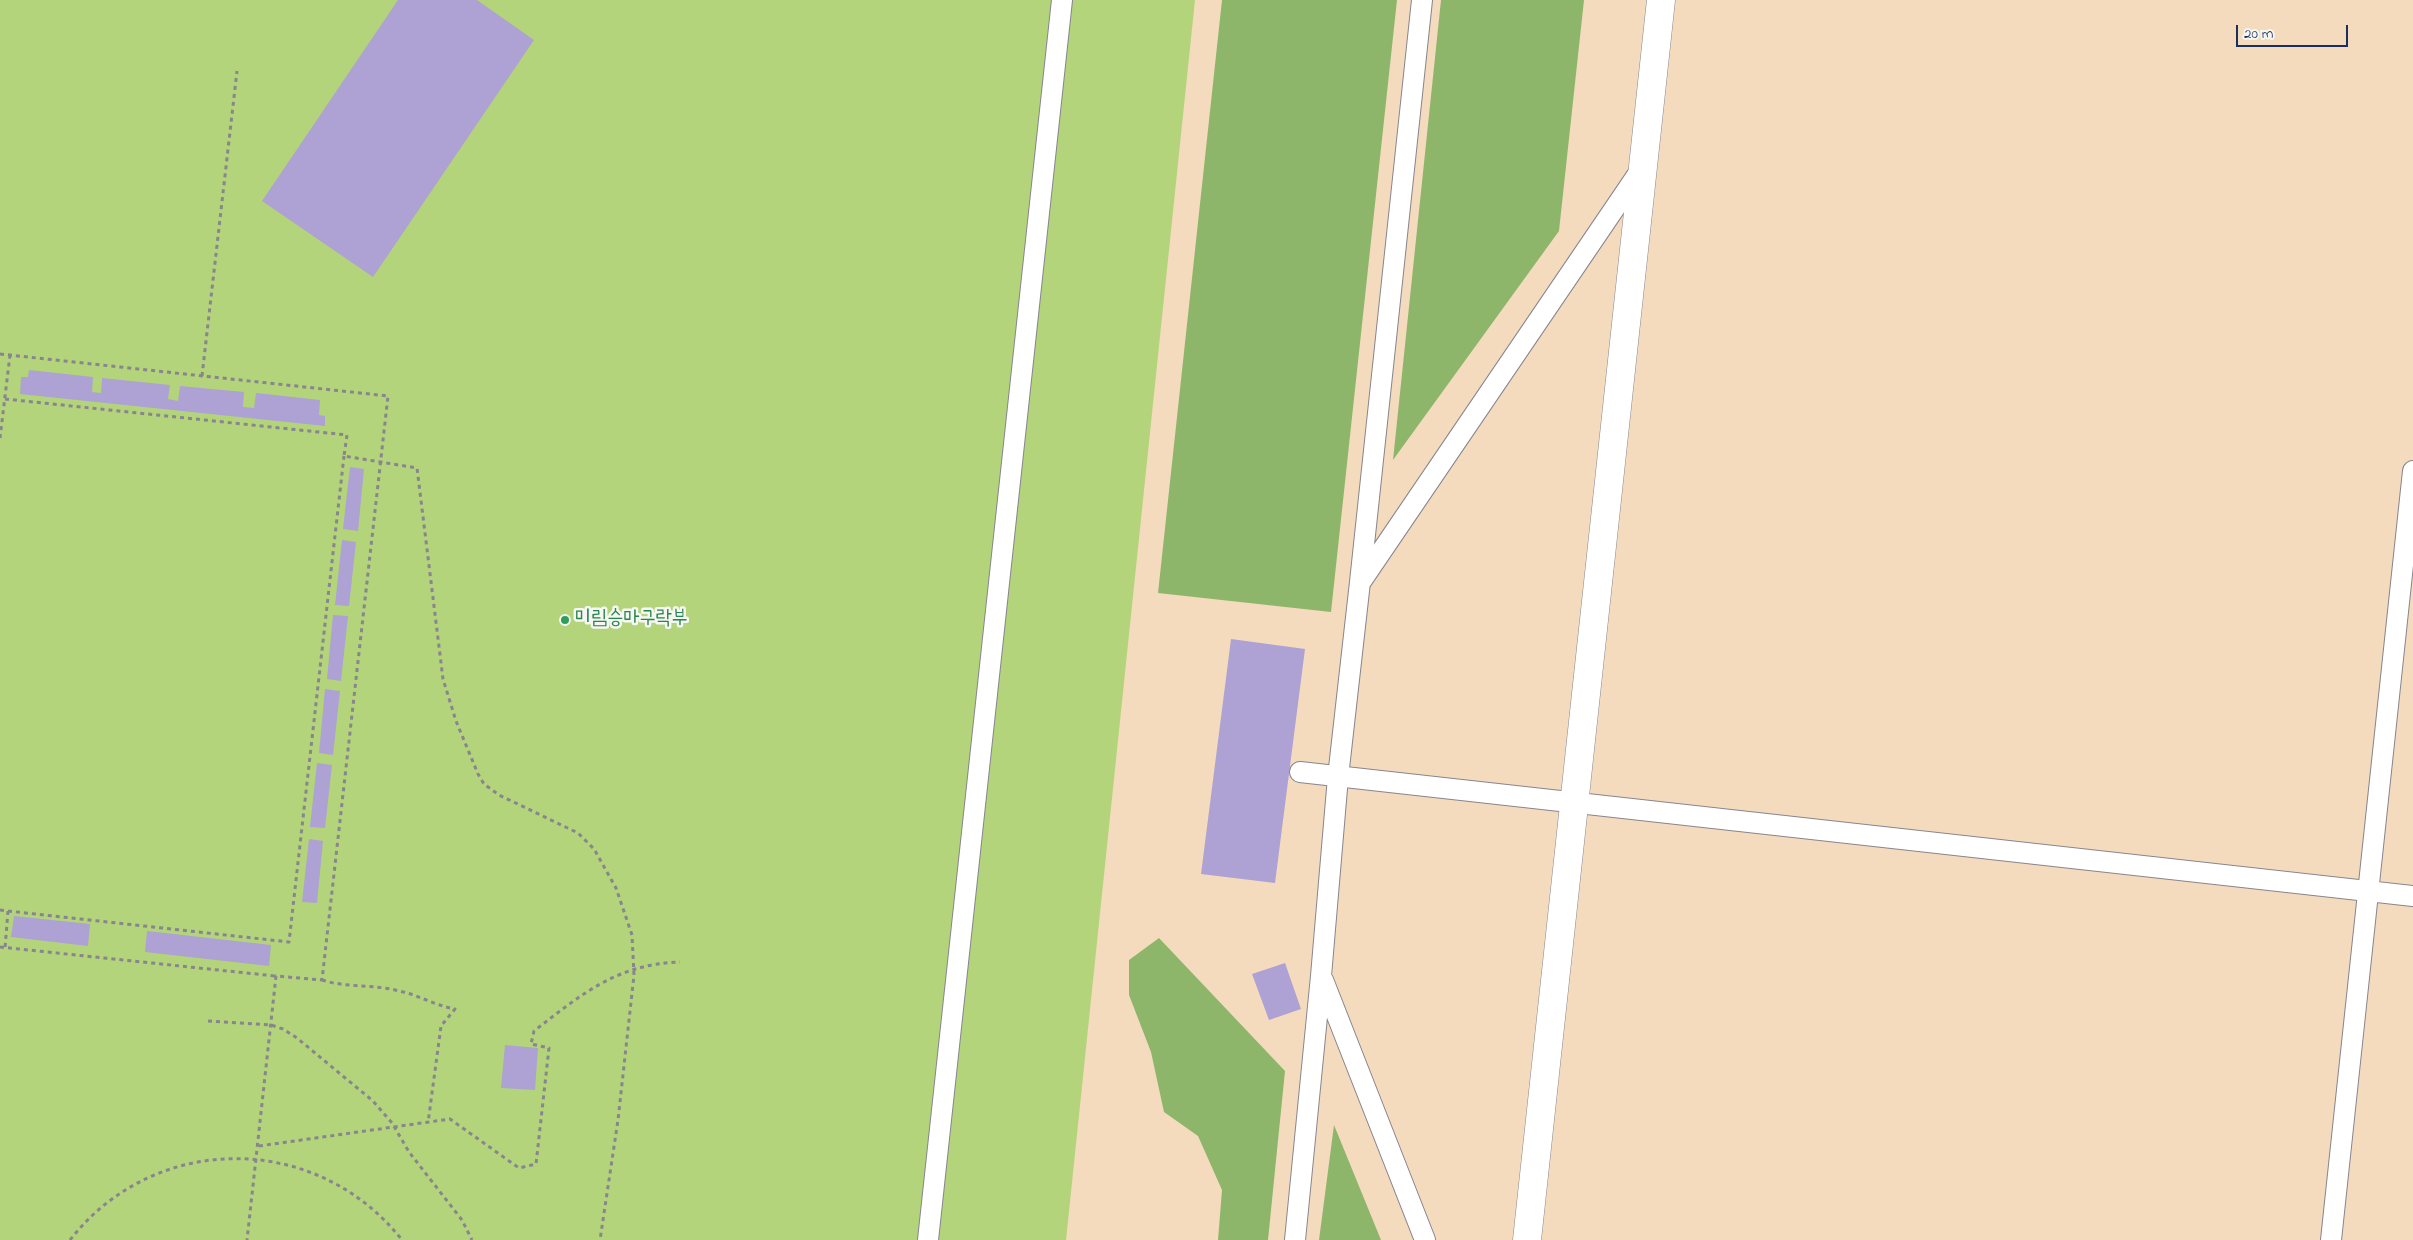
<!DOCTYPE html>
<meta charset="utf-8">
<style>
body{margin:0}
#map{position:relative;width:2413px;height:1240px;overflow:hidden;background:#f4dbbe;font-family:"Indie Flower",sans-serif}
canvas{display:block}
.scale{position:absolute;left:2236px;top:25px;width:112px;height:22px;box-sizing:border-box;border:2px solid #1b2f5e;border-top:0;padding-left:6px;font-size:15px;line-height:18px;white-space:nowrap;color:#1b2f5e;-webkit-text-stroke:4px #f6f6f2;paint-order:stroke}
</style>
<div id="map">
<canvas width="2413" height="1240"></canvas>
<div class="scale">20 m</div>
</div>
<script>
const context = document.querySelector('canvas').getContext('2d');
context.lineJoin = 'round';
function fill(path, color) {
  context.fillStyle = color;
  context.fill(path, 'evenodd');
}
function stroke(path, color, width, dash) {
  context.strokeStyle = color;
  context.lineWidth = width;
  context.lineCap = dash ? 'butt' : 'round';
  context.setLineDash(dash || []);
  context.stroke(path);
}
function drawText(font, color, halo, rows, align = 'center') {
  context.font = font + ' "Indie Flower","Poor Story",sans-serif';
  context.lineWidth = 5;
  context.setLineDash([]);
  context.textBaseline = 'middle';
  context.strokeStyle = halo;
  context.fillStyle = color;
  for (const [text, x, y, turn = 0] of rows) {
    context.save();
    context.translate(x, y);
    context.rotate((+turn || 0) * Math.PI / 180);
    context.textAlign = isNaN(turn) ? turn : align;
    if (halo) context.strokeText(text, 0, 0);
    context.fillText(text, 0, 0);
    context.restore();
  }
}
fill(new Path2D(`
 M0,0h1195l-129,1240h-1066z`), '#b3d47b');
fill(new Path2D(`
 M1222,0h175l-66,612 -173,-19z
 M1441,0h143l-25,231 -166,229z
 M1159,938l126,133 -17,169h-50l4,-50 -24,-54 -34,-24 -13,-60 -22,-57v-35z
 M1334,1125l47,115h-62z`), '#8eb66b');
fill(new Path2D(`
 M398,0h79l57,40 -161,237 -111,-76z
 M29,370l64,7 -1,15 9,1 1,-15 68,7 -2,14 10,2 2,-15 64,6 -1,15 11,1 2,-15 64,7 -1,15 6,1v10l-305,-32 1,-17h7z
 M350,467l14,2 -6,62 -15,-2z
 M342,540l14,2 -7,64 -14,-1z
 M333,615l15,1 -7,65 -14,-2z
 M1231,639l74,10 -30,234 -74,-9z
 M325,689l15,2 -7,64 -14,-2z
 M317,763l15,2 -7,63 -15,-1z
 M309,839l14,2 -6,62 -15,-1z
 M14,916l76,8 -2,22 -77,-9z
 M147,931l124,14 -2,21 -124,-14z
 M1285,963l16,46 -32,11 -17,-46z
 M505,1045l33,3 -3,42 -34,-2z`), '#aea1d4');
const lane = new Path2D(`
 M1362,580l280,-412
 M1300,772l1113,124
 M1323,980l102,260
 M928,1240l134,-1240
 M1295,1240l26,-264 17,-199 22,-195 62,-582
 M2331,1240l82,-769`);
const street = new Path2D(`
 M1527,1240l134,-1240`);
stroke(lane, '#88858e', 22);
stroke(street, '#88858e', 29);
stroke(new Path2D(`
 M0,354l388,42 -66,584 -46,-4 -29,264
 M202,376l35,-305
 M5,399l342,36 -3,21 73,12 26,211 13,42 22,53 6,10 15,11 79,38 16,16 22,39 16,47 2,40 -16,145 -18,120
 M0,438l10,-83
 M0,910l8,1 -3,37
 M8,911l281,31 55,-486
 M0,947l275,29
 M322,980c25,8 52,4 77,11 20,4 34,14 56,18l-14,17 -13,97
 M208,1021l63,4 12,4 14,9 76,63 19,22 17,29 53,68 10,20
 M259,1146l191,-27 69,49 17,-4 13,-116 -18,-4 3,-13c48,-37 83,-67 146,-69
 M70,1240c85,-109 247,-108 332,0`), '#88858e', 3, [4, 4]);
stroke(lane, '#fff', 20);
stroke(street, '#fff', 28);
for (const [x, y, r, color] of [
 [565,620,5,"#2e9e5b"]
]) {
  const dot = new Path2D();
  dot.arc(x, y, r, 0, 2 * Math.PI);
  context.fillStyle = color;
  context.fill(dot);
  stroke(dot, '#f6f6f2', 2);
}
drawText('20px', '#27864d', '#f6f6f2', [
 ["미림승마구락부",575,620]
], 'left');
</script>
